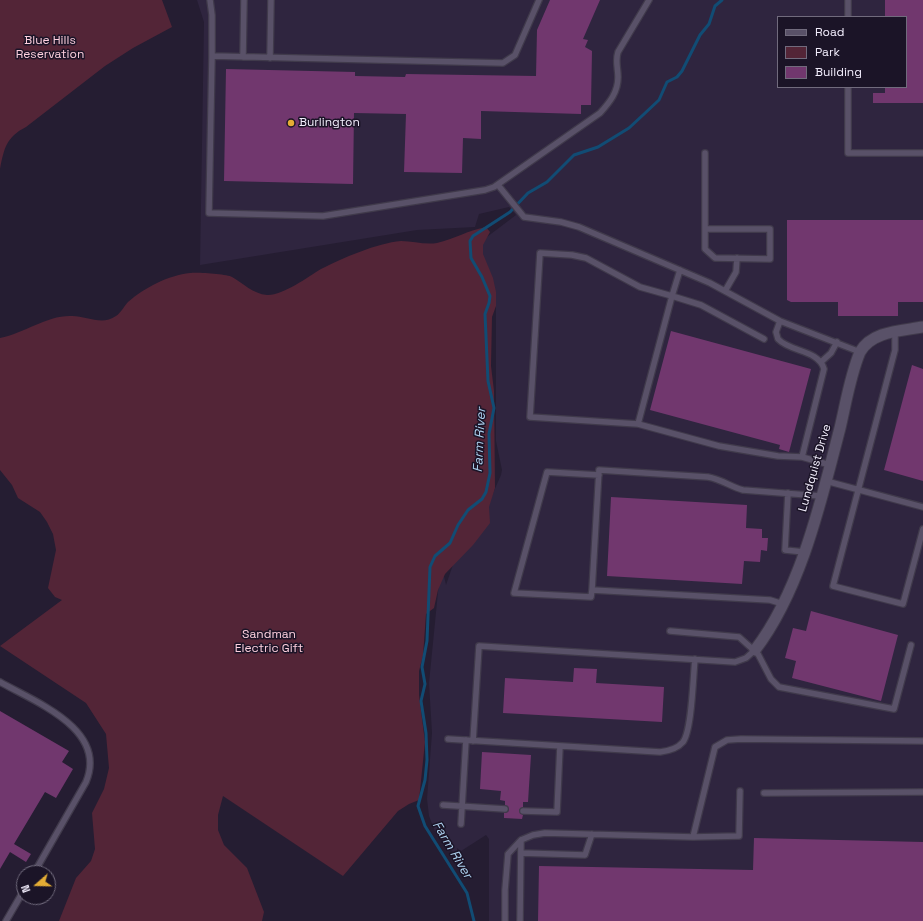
<!DOCTYPE html>
<style>
body{margin:0}
#map{position:relative;width:923px;height:921px;overflow:hidden;background:#251d32;font-family:"Space Grotesk",sans-serif}
canvas{display:block}
.legend{position:absolute;left:777px;top:16px;width:130px;height:72px;box-sizing:border-box;background:#1b1427;border:1px solid #716b7d;margin:0;padding:5px 7px;list-style:none;font-size:12px;color:#f3eefd}
.legend li{display:flex;align-items:center;gap:8px;height:20px}
.legend b{width:20px;border:1px solid #716b7d}
.north{position:absolute;left:16px;top:865px;width:40px;height:40px;box-sizing:border-box;background:#1b1427;border:1px solid #716b7d;border-radius:50%;rotate:250deg;font-size:11px;font-weight:700;line-height:16px;text-align:center;color:#f3eefd}
.north::after{content:'';display:block;margin:auto;width:14px;height:18px;background:#e5ad35;clip-path:polygon(50% 0,100% 100%,50% 72%,0 100%)}
</style>
<div id="map">
<canvas width="923" height="921"></canvas>
<ul class="legend">
<li><b style="height:5px;background:#595168"></b>Road</li>
<li><b style="height:11px;background:#532537"></b>Park</li>
<li><b style="height:11px;background:#71376e"></b>Building</li>
</ul>
<div class="north">N</div>
</div>
<script>
const context = document.querySelector('canvas').getContext('2d');
context.lineJoin = 'round';
function fill(path, color) {
  context.fillStyle = color;
  context.fill(path, 'evenodd');
}
function stroke(path, color, width, dash) {
  context.strokeStyle = color;
  context.lineWidth = width;
  context.lineCap = dash ? 'butt' : 'round';
  context.setLineDash(dash || []);
  context.stroke(path);
}
function drawText(font, color, halo, rows, align = 'center') {
  context.font = font + ' "Space Grotesk",sans-serif';
  context.lineWidth = 3;
  context.setLineDash([]);
  context.textBaseline = 'middle';
  context.strokeStyle = halo;
  context.fillStyle = color;
  for (const [text, x, y, turn = 0] of rows) {
    context.save();
    context.translate(x, y);
    context.rotate((+turn || 0) * Math.PI / 180);
    context.textAlign = isNaN(turn) ? turn : align;
    if (halo) context.strokeText(text, 0, 0);
    context.fillText(text, 0, 0);
    context.restore();
  }
}
fill(new Path2D(`
 M197,0h726v921h-434v-82l-3,-4 -25,16 -4,-3v3l-3,2 -18,-19 -7,-18 -2,-17 5,-66 -3,-50 10,-101 4,-10 3,13 9,-26 35,-59 11,-25 1,-5 -6,-29v-139l-17,-59 37,-28 -7,-8 -30,7 -4,13 -58,3 -217,35 4,-243zM778,17h128v70h-128z`), '#2f253f');
fill(new Path2D(`
 M0,0h162l10,27 -39,21 -28,18 -79,61c-20,10 -22,22 -26,42z
 M486,227l4,5 -7,13v9l10,24 3,14v14l-4,11 -1,49 3,25 1,97 -6,19 1,16 -17,22 -28,29 -7,16 -4,18 -8,6 -3,42 -4,15v24l6,47 -6,58 -10,4 -11,7 -55,65 -120,-80 -5,19v15l6,15 23,23 17,44 -2,9h-203l17,-43 15,-17 4,-12 -3,-36 12,-24 5,-21 -3,-34 -20,-31 -86,-57 62,-46 -7,-3 -7,-9 8,-38 -3,-16 -6,-12 -7,-10 -22,-14 -6,-13 -12,-15v-132c25,-5 47,-23 72,-22 15,0 30,10 44,0 5,-3 8,-10 12,-14 16,-14 41,-27 62,-29 7,-1 37,1 42,4 11,6 21,17 35,18 15,1 41,-18 54,-26 22,-11 56,-26 80,-28 12,0 24,4 36,2 17,-4 32,-13 49,-16z`), '#532537');
stroke(new Path2D(`
 M474,921l-7,-28 -42,-67 -7,-20 7,-26 2,-20 -1,-27 -5,-32 4,-17 -3,-17 5,-26 3,-74 5,-11 15,-13 8,-18 10,-15 14,-11 4,-7 4,-19 -1,-39 5,-26 -6,-27 -3,-67 4,-11 1,-7 -8,-19 -11,-19 -1,-17 3,-5 37,-24 18,-19 19,-11 27,-27 24,-8 31,-19 14,-13 16,-15 8,-18 10,-5 5,-6 18,-36 9,-11 6,-18 7,-6`), '#114c74', 3);
fill(new Path2D(`
 M550,0h50l-17,39 5,1 -3,7 7,4 -1,54h-10v9l-100,-3v28l-18,-1 -1,35 -58,-1 2,-58 -52,-1 -1,71 -129,-3 2,-112 129,3v4l50,1 1,-3 130,2 1,-46z
 M885,0h38v103h-50v-10h12v-6h21v-70h-21z
 M787,220h136v82h-25v14h-60v-14h-47l-4,-2z
 M671,331l140,38 -22,83 -10,-3 1,-4 -130,-35z
 M912,365l11,4v112l-39,-11z
 M611,497l136,8 -1,23 16,1v9h6l-1,13 -6,-1 -1,12 -16,-1 -2,23 -135,-8z
 M811,611l87,24 -17,66 -89,-23 4,-17 -11,-3 8,-30 13,3z
 M574,668l23,1 -1,14 68,4 -2,35 -159,-9 2,-35 68,4z
 M0,711l69,40 -7,11 11,7 -17,29 -11,-6 -31,52 17,10 -5,8 -16,-10 -10,17z
 M482,752l49,3 -3,47h-5v5l-4,3 4,5 -1,4 -18,-1v-5l4,-1 1,-3 -4,-4v-4l-5,-1 1,-9 -21,-2z
 M754,838l169,4v79h-385l1,-55 214,4z`), '#71376e');
const service = new Path2D(`
 M210,0l2,15v41
 M539,0l-24,55 -12,8 -291,-7 -3,157 114,3 162,-26 9,-3 106,-74c10,-11 18,-21 18,-36 0,-9 -3,-16 0,-25l31,-52
 M848,0v17
 M243,57l1,-57
 M270,58l1,-58
 M848,87v66h75
 M498,185l26,32 37,5 18,5 131,56 70,38 80,31
 M705,229h65v30l-55,-1 -10,-9v-96
 M680,270l-8,26 29,9 63,34
 M725,291l11,-19 1,-14
 M780,321l-4,11 2,7c12,13 41,11 46,30l-22,88
 M895,332v18l-62,236 70,18 20,-75
 M821,362l10,-9 6,-11
 M638,424l34,-128 -32,-9 -54,-29 -14,-3 -32,-2 -10,164 108,7 81,22 59,10 24,1 28,8
 M826,481l97,26
 M788,493l-3,57 19,2
 M592,590l-1,7 -77,-4 33,-121 52,3
 M783,604l-13,-4 -178,-10 7,-120 109,7c13,2 23,10 35,13l78,6
 M670,631l69,6 19,17 13,25 8,8 115,22 17,-64
 M0,682c35,20 108,47 86,100l-52,91
 M448,739l212,13c9,-1 17,-3 23,-10 9,-12 10,-65 12,-83
 M473,741l6,-95 256,16 11,-4 9,-8
 M764,793l159,-1
 M443,805l62,4
 M523,811l34,1 3,-66
 M461,824l5,-84
 M693,837l46,-1 1,-45
 M521,853l64,2 7,-21
 M6,921l18,-31
 M505,921v-31l3,-36 13,-14
 M520,921l1,-81 12,-5 12,-2 148,4 22,-90 12,-7 14,-1 182,2`);
const minor = new Path2D(`
 M755,650c46,-60 66,-149 85,-222 6,-25 10,-52 20,-76 12,-21 41,-21 63,-25`);
stroke(service, '#403a4b', 8);
stroke(minor, '#403a4b', 13);
stroke(service, '#595168', 5.5);
stroke(minor, '#595168', 11);
for (const [x, y, r, color] of [
 [291,123,4,"#e5ad35"]
]) {
  const dot = new Path2D();
  dot.arc(x, y, r, 0, 2 * Math.PI);
  context.fillStyle = color;
  context.fill(dot);
  stroke(dot, '#1b1427', 1.5);
}
drawText('12px', '#fecfde', '#1b1427', [
 ["Blue Hills",50,41],
 ["Reservation",50,55],
 ["Sandman",269,635],
 ["Electric Gift",269,649]
]);
drawText('12px', '#f3eefd', '#1b1427', [
 ["Burlington",299,123]
], 'left');
drawText('12px', '#f3eefd', '#1b1427', [
 ["Lundquist Drive",815,468,-74]
]);
drawText('italic 13px', '#aed1ef', '#1b1427', [
 ["Farm River",480,440,-87],
 ["Farm River",452,850,59]
]);
</script>
